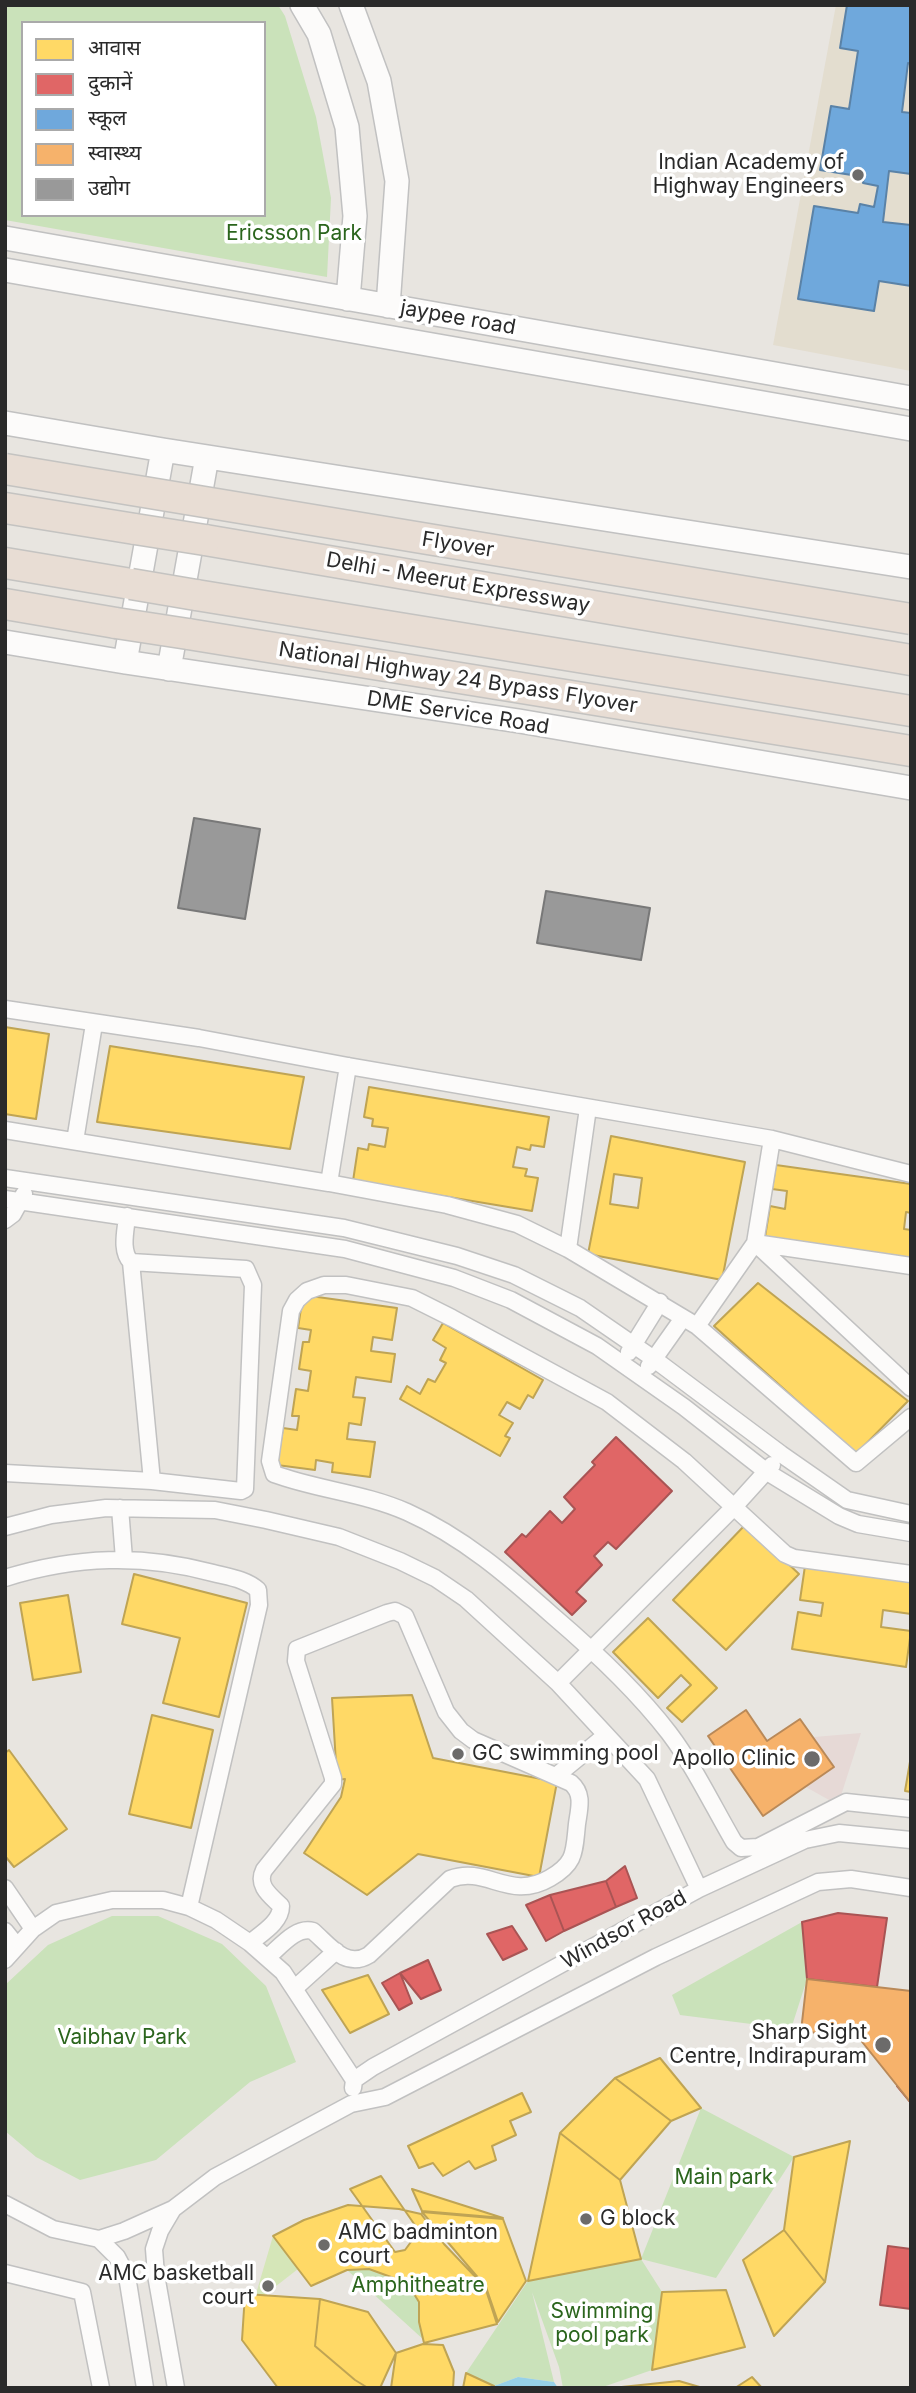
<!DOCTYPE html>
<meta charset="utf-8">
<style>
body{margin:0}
#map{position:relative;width:916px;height:2393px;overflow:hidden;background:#e8e5e0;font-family:Inter,"Noto Sans Devanagari",sans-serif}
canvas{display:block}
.frame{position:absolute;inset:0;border:7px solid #2a2a2a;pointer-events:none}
.legend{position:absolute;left:21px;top:21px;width:245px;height:196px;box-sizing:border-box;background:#fff;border:2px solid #aaa;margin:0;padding:9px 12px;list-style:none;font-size:21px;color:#2a2a2a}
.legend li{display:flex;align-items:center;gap:14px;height:35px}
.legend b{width:35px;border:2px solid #aaa}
</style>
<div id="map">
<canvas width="916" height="2393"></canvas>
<div class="frame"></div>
<ul class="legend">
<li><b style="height:19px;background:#ffd966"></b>आवास</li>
<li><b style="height:19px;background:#e06666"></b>दुकानें</li>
<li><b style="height:19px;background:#6fa8dc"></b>स्कूल</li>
<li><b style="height:19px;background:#f6b26b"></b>स्वास्थ्य</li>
<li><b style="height:19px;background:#999"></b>उद्योग</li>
</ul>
</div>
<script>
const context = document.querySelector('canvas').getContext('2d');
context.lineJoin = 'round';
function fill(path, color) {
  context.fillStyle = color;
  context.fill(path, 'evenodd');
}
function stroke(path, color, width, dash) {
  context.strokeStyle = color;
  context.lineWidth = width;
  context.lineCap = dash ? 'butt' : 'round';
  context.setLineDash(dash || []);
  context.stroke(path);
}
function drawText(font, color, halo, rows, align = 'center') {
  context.font = font + ' Inter,sans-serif';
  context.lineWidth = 7;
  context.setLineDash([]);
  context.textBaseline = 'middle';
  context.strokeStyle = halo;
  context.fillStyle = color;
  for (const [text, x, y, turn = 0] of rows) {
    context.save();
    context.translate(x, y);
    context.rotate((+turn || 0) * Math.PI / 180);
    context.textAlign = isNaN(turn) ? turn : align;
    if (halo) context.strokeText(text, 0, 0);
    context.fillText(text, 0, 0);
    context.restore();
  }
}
fill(new Path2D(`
 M836,5h75v366l-138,-26z`), '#e3ddcf');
fill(new Path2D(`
 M861,1733l-23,72 -50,-28 -32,-35z`), '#e6d9d6');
fill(new Path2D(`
 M5,5h273l7,11 31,101 15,81 -4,79 -322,-57zM23,23h241v192h-241z
 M112,1916h46l64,28 44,42 30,76 -46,20 -94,78 -76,20 -44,-23 -31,-26v-146l43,-40z
 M802,1922l5,57 -16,50 -111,-14 -8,-20z
 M701,2108l93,49 -78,121 -75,-19 21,33 -10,78 -52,18h-37l-4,-21 -27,-75 22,90 -36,-5 -24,9 -28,-13 62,-92 113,-22z
 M432,2244l-7,97 -78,-71z`), '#cae2ba');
fill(new Path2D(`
 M348,2205l26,48 -27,17 -36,16 -13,-17 -45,35 20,-68z`), '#d5e6b8');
fill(new Path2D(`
 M518,2377l36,5 4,6h-64v-2z`), '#97d1e7');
const homes = new Path2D(`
 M5,1027l44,7 -13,85 -31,-5z
 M110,1046l194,31 -14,72 -193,-27z
 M369,1087l180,30 -5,30 -13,-2 -1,5 -13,-3 -4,20 14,2 -2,7 13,2 -6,33 -179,-30 5,-33 10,2 1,-6 16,3 3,-19 -16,-2 1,-7 -9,-2z
 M611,1136l134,26 -23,118 -134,-26zM614,1174l28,4 -4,30 -28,-4z
 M776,1165l135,19v29l-5,-1 -2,17 7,1v28l-146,-21 5,-31 15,3 2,-18 -15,-2z
 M758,1283l150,118 -52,53 -142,-128z
 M303,1295l94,13 -5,32 -19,-3 -2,14 24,3 -4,28 -35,-5 -3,20 12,1 -4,27 -12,-2 -2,16 28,3 -5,35 -38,-5 1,-9 -17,-3 -1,10 -38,-5 6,-37 14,2 2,-14h-7l4,-27 12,2 3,-20 -12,-2 4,-27h6l2,-12 -13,-2z
 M443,1323l100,57 -10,18 -5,-3 -8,14 -13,-7 -8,13 14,8 -8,13 5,2 -10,18 -100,-57 7,-13 13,8 8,-15 7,3 11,-19 -6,-3 6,-12 -13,-8z
 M746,1524l53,50 -73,76 -53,-50z
 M805,1566l106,16v32l-28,-4 -2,17 30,4 -5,36 -114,-18 6,-37 23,4 2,-13 -23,-3z
 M134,1574l113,29 -28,114 -56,-14 17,-65 -58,-14z
 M68,1595l13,77 -48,8 -13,-77z
 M648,1618l69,70 -35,34 -15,-14 24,-23 -10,-10 -23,23 -45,-46z
 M412,1695l21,63 124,24 -18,95 -121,-23 -51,41 -63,-42 37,-56 4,-18 -8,1 -5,-82z
 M152,1715l61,15 -22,98 -62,-14z
 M9,1750l58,79 -53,38 -9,-11v-103z
 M911,1756v36l-6,-1z
 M368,1975l21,39 -39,19 -28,-43z
 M660,2058l41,50 -30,13 -56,-43z
 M615,2078l56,43 -51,59 -60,-47z
 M522,2093l9,19 -21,9 6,14 -24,11 4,14 -21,9 -6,-8 -26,15 -10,-13 -14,5 -11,-22z
 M560,2133l60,47 21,79 -113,22z
 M850,2141l-25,141 -41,-52 10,-73z
 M381,2176l38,55 -14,19 -10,2 -45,-63z
 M412,2189l91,29 -81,-7z
 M348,2205l51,4 22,5 23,30 41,43 12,37 -73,19 -5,-21v-20l-10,-16 -18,-9 -22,-8 -22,1 -36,16 -38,-50 31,-16z
 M422,2212l81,7 23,62 -28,41 -12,-35z
 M784,2230l41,52 -51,54 -31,-76z
 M726,2290l19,57 -93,23 10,-78z
 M245,2294l75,5 -5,47 40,34 13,8h-90l-36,-48z
 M320,2299l48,13 28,41 -16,35h-12l-13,-8 -40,-34z
 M423,2344l20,1 11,27 -1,16h-62l5,-35z
 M466,2373l28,13v2h-31z
 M752,2377l10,11h-27z
 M679,2381l24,7h-91z`);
fill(homes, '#ffd966');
stroke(homes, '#bfa454', 2);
const shops = new Path2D(`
 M616,1437l56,54 -56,58 -8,-7 -14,14 8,9 -26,27 10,9 -14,14 -67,-63 17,-18 4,3 24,-26 12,12 13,-14 -11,-12 31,-32 -3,-3z
 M625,1866l12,32 -21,9 -10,-26z
 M606,1881l10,26 -52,24 -14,-36z
 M550,1895l14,36 -18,10 -20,-36z
 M838,1913l49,5 -10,69 -70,-8 -5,-57z
 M512,1926l15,23 -24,11 -16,-26z
 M428,1960l13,30 -20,9 -21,-26z
 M400,1973l12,30 -13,7 -17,-27z
 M911,2077v26l-14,-17z
 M888,2246l23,3v60l-31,-4z`);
fill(shops, '#e06666');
stroke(shops, '#a95454', 2);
const schools = new Path2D(`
 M847,5h64v59l-3,-1 -6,49 9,1v61l-22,-3 -6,51 28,3v61l-32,-5 -5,30 -76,-12 16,-93 44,7 2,-9 14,3 4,-21 -15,-3 1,-6 -44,-7 11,-64 18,3 9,-58 -18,-3z`);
fill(schools, '#6fa8dc');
stroke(schools, '#5a82a7', 2);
const health = new Path2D(`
 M746,1710l21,31 33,-22 34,48 -71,49 -55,-80z
 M807,1979l104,12v112l-52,-65 -58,-7z`);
fill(health, '#f6b26b');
stroke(health, '#b98958', 2);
const industry = new Path2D(`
 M194,818l66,11 -15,90 -67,-11z
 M546,891l104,17 -9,52 -104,-17z`);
fill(industry, '#999');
stroke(industry, '#787878', 2);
const street = new Path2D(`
 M5,1009l194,29 149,28 424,73 139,35
 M5,1130l324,53 118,22 70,19 51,25 129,77 159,137 55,-46
 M75,1141l19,-117
 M5,1178l339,50 113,28 57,19 66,33 74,51 127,95 66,46 64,14
 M329,1183l19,-117
 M5,1199l340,50 109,29 57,22 86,46 87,61 83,65 72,44 19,8 53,9
 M5,1220l8,-6 11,-20
 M755,1243l156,145
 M755,1243l156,23
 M568,1249l20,-141
 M131,1262l21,219
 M697,1326l58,-83 17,-104
 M629,1352l31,-50
 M649,1366l34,-48
 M5,1473l147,8 89,10 4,-2 8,-204 -7,-16 -115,-7c-11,-11 -5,-32 -4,-46
 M120,1508l4,51
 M5,1527l46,-12 55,-7 109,2 51,10 73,17 61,24 35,17 31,21 92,84 89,96 52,110
 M911,1574l-117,-16 -9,-4 -101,-93 -77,-59 -155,-84 -40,-20 -66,-13h-22l-17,6 -10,9 -6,11 -21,150 4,13c44,16 90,19 133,38 56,25 101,64 146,104 41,35 83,74 116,117 25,33 44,73 65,109l7,6 17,-1 88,-45 65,7
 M5,1578c71,-22 137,-24 208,-5 15,4 33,6 45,17l1,15 -70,302
 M558,1683l176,-176 38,-42
 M556,1776l50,-41
 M5,1888l28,41
 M5,1931l12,15
 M250,1943c12,-10 31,-21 31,-37 -10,-10 -25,-20 -17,-36l69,-86v-6l-37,-117 1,-12 90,-36 8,-2 10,5 41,96 15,19 12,9 98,43c13,11 8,26 6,41 -3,28 -1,39 -27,54 -41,24 -63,-13 -100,1l-81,76c-23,14 -39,-9 -56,-24 -17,-5 -33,16 -45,26
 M5,1960l28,-31 23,-16 56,-13h51l26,7 27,13 34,23 33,29 71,108 -1,8
 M295,1988l41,-37
 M354,2080l19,-13 326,-178 106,-49 34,-7 72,7
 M5,2204l48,25 46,10 25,-8 49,-22 42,-32 136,-73 34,-7 271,-140 162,-75 33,-3 60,9
 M173,2209l-13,22 -6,18 2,26 20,113
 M99,2239l18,18 10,19 18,112
 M5,2273l77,19 19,96`);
const secondary = new Path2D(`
 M302,5l17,29 28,93 8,89 -7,83
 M351,5l28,76 18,100 -9,125
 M5,238l906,160
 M5,270l906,159
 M5,423l158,27 748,117
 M5,642l120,20 394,59 392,67
 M125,662l38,-212
 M169,669l38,-212`);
const highway = new Path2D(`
 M5,508l130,21
 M205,540l706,120
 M5,563l126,21
 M196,595l715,116
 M5,604l111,19
 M188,634l723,117`);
stroke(street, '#c1c1c1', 19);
stroke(secondary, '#c1c1c1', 26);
stroke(highway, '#c4c3c1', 33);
stroke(street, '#fcfbfa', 16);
stroke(secondary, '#fcfbfa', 23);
stroke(highway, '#e8ddd4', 30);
const highwayBridge = new Path2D(`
 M5,469l906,150
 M135,529l70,11
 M131,584l65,11
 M116,623l72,11`);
stroke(highwayBridge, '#c4c3c1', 33, []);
stroke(highwayBridge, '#e8ddd4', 30);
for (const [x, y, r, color] of [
 [858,175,7,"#6c6b6a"],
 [458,1754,7,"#6c6b6a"],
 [812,1759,9,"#6c6b6a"],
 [883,2045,9,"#6c6b6a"],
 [586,2219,7,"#6c6b6a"],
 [324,2245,7,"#6c6b6a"],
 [268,2286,7,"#6c6b6a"]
]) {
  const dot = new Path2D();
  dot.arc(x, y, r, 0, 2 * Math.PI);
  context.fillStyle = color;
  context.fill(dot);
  stroke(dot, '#fff', 2.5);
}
drawText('21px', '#2a2a2a', '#fff', [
 ["Indian Academy of",844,163],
 ["Highway Engineers",844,187],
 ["GC swimming pool",472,1754,"left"],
 ["Apollo Clinic",796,1759],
 ["Sharp Sight",867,2033],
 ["Centre, Indirapuram",867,2057],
 ["G block",600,2219,"left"],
 ["AMC badminton",338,2233,"left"],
 ["court",338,2257,"left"],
 ["AMC basketball",254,2274],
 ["court",254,2298]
], 'right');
drawText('21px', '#2b651d', '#fff', [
 ["Ericsson Park",294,234],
 ["Vaibhav Park",122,2038],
 ["Main park",724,2178],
 ["Amphitheatre",418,2286],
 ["Swimming",602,2312],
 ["pool park",602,2336]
]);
drawText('21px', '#2a2a2a', '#fff', [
 ["jaypee road",458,318,10],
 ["Flyover",458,545,9],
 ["Delhi - Meerut Expressway",458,583,10],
 ["National Highway 24 Bypass Flyover",458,678,9],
 ["DME Service Road",458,713,9],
 ["Windsor Road",624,1930,-29]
]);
</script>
